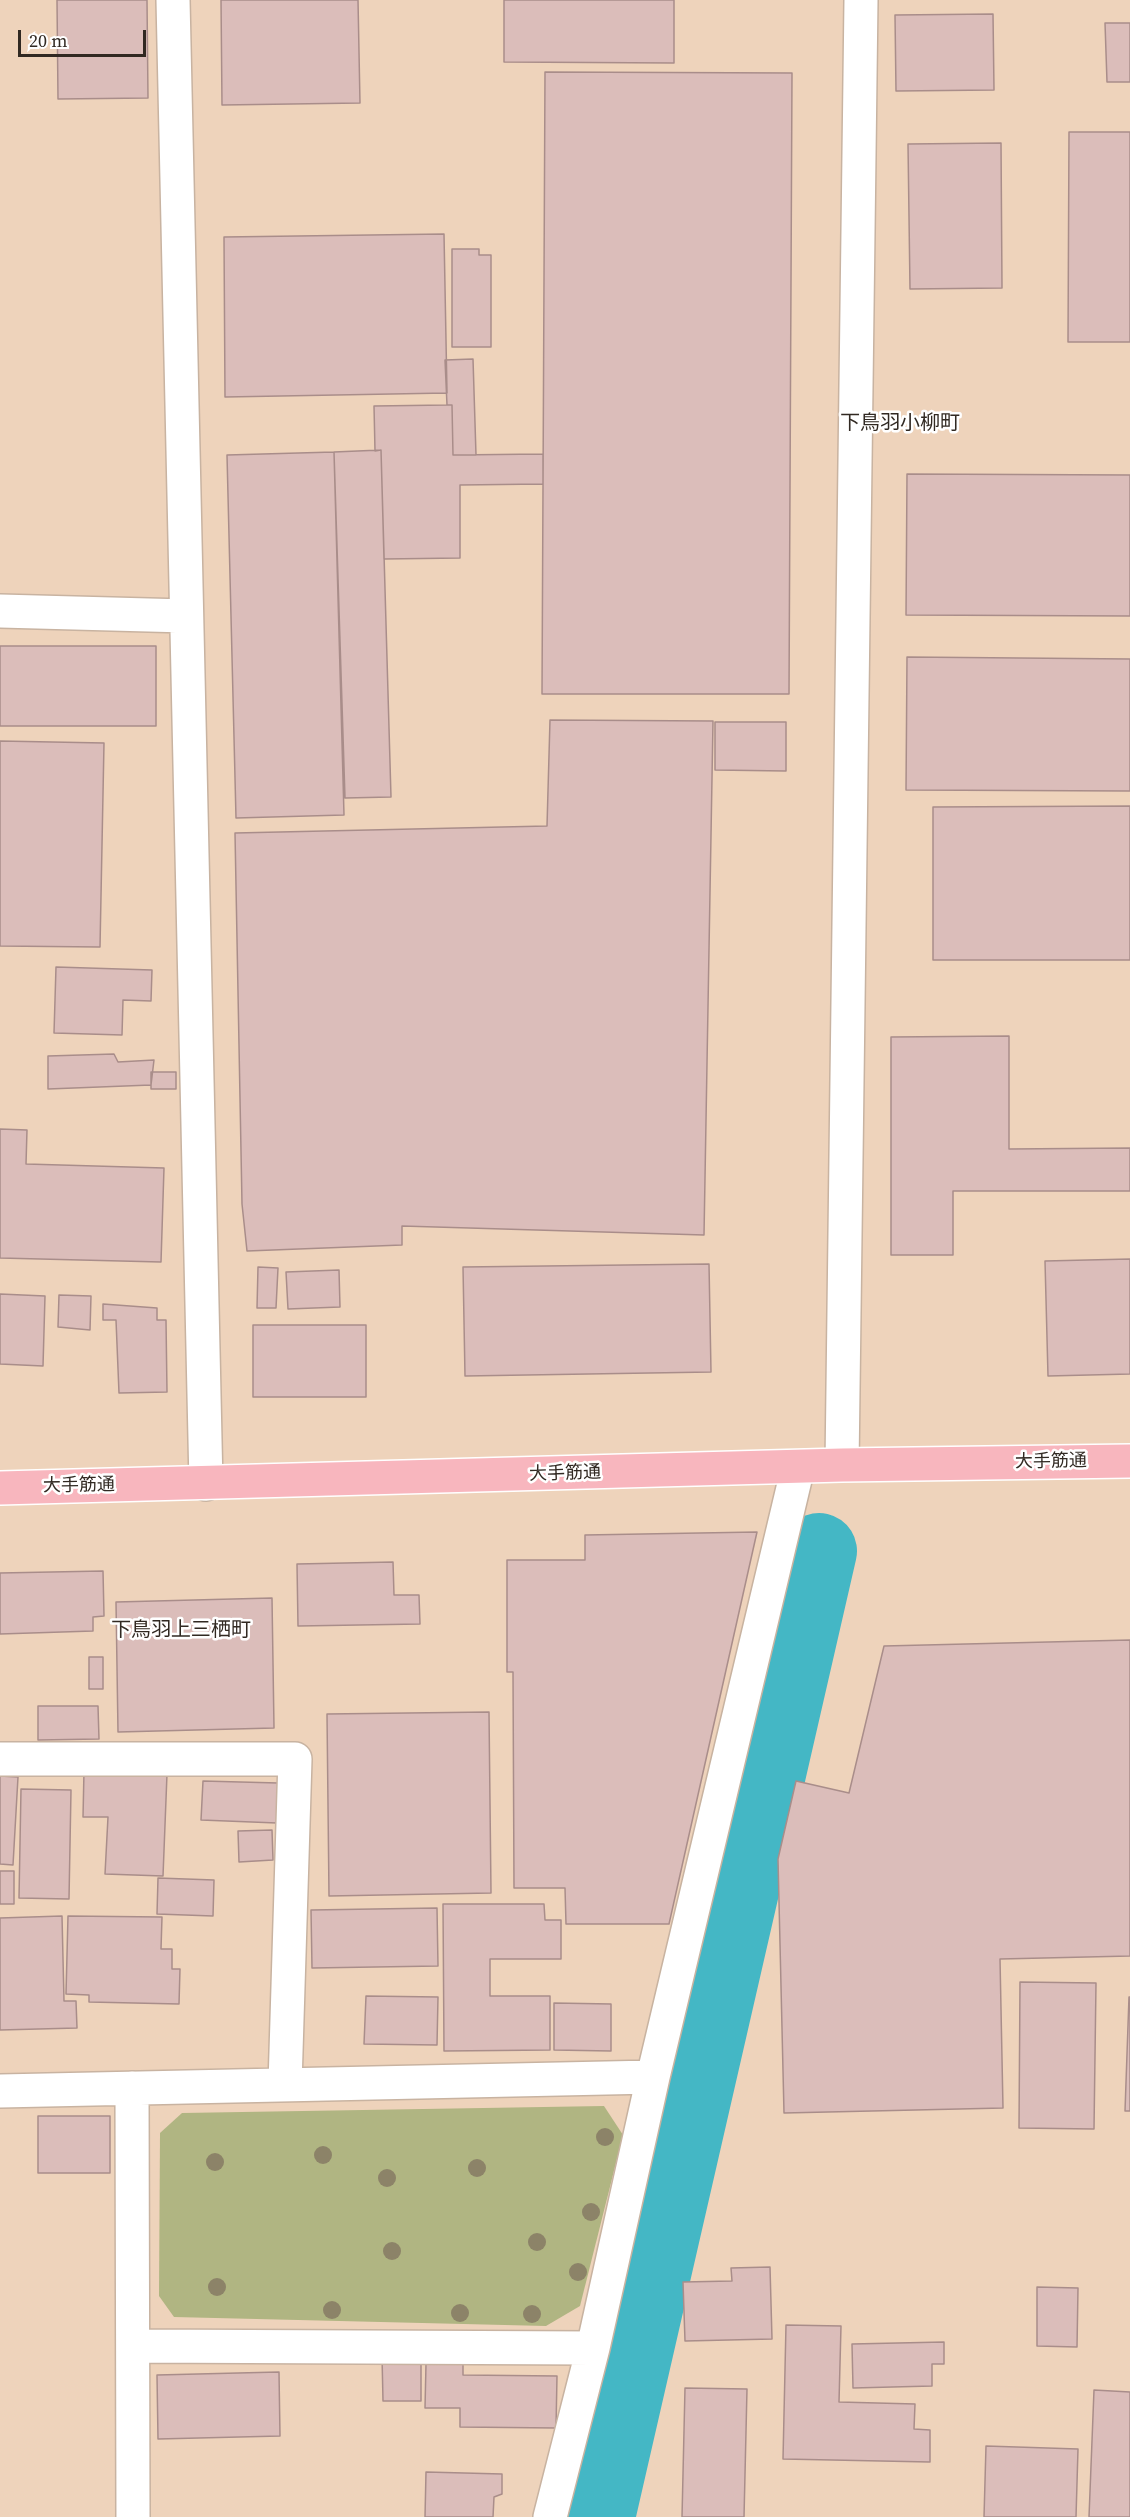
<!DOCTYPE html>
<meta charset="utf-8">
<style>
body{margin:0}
#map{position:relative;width:1130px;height:2517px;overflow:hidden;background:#f4decc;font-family:"Source Serif 4",serif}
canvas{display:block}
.scale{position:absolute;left:18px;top:30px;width:128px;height:27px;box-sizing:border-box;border:3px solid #312922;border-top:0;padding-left:8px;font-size:18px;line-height:21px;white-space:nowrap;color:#312922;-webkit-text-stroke:4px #fff;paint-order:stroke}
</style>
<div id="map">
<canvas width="1130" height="2517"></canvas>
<div class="scale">20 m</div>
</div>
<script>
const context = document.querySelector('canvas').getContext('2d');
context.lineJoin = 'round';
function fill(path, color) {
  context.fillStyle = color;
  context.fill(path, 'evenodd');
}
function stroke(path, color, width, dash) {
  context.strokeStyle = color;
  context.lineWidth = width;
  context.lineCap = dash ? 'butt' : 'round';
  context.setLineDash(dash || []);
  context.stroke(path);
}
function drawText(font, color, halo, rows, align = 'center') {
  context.font = font + ' "Source Serif 4","Noto Sans JP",serif';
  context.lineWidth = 5;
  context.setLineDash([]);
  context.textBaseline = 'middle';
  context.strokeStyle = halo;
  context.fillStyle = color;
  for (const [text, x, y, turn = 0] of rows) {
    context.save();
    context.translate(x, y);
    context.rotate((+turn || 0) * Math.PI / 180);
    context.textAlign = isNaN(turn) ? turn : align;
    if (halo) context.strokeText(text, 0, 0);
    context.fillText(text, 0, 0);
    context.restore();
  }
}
fill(new Path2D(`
 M0,0h1130v2517h-1130z`), '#eed3bb');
fill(new Path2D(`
 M604,2106l19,29 -43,171 -34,20 -372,-9 -15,-21 1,-163 22,-20z`), '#b0b582');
stroke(new Path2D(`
 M597,2517l222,-966`), '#44b7c5', 76);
const building = new Path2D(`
 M57,0h90l1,98 -90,1z
 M221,0h137l2,103 -138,2z
 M504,0h170v63l-170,-1z
 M993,14l1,76 -98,1 -1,-76z
 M1105,23h25v59h-23z
 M545,72l247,1 -3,621h-247z
 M1069,132h61v210h-62z
 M1001,143l1,145 -92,1 -2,-145z
 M444,234l3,159 -222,4 -1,-160z
 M452,249h27v6h12v92h-39z
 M473,359l3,96h-23l-1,-50h-5l-2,-45z
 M447,405h5l1,50 90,-1v30l-83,1v73l-76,1 -3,-109 -6,1 -1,-45z
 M381,450l10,347 -46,1 -11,-346z
 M334,452l10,363 -108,3 -9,-363z
 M907,474l223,1v141l-224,-1z
 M0,646h156v80h-156z
 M907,657l223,2v132l-224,-1z
 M550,720l163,1 -9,514 -302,-9v19l-155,6 -5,-47 -7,-371 312,-7z
 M715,722h71v49l-71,-1z
 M0,741l104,2 -4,204 -100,-1z
 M1130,806v154h-197v-153z
 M56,967l96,3 -1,31 -28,-1 -1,35 -68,-2z
 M1009,1036v113l121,-1v43h-177v64h-62v-218z
 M114,1054l4,8 36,-2 -3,25 -103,4v-33z
 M151,1072h25v17h-25z
 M0,1129l27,1 -1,34 138,4 -3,94 -161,-4z
 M1130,1259v115l-82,2 -3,-115z
 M709,1264l2,108 -246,4 -2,-109z
 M258,1267l20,1 -2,40h-19z
 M339,1270l1,37 -52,2 -2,-37z
 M0,1294l45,2 -2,70 -43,-2z
 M59,1295l32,1 -1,34 -32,-3z
 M103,1304l54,4v12h9l1,72 -48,1 -3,-73h-13z
 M253,1325h113v72h-113z
 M757,1532l-88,392h-103l-1,-36h-51l-1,-216h-6v-112h78v-25z
 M393,1562l1,33h25l1,29 -122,2 -1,-62z
 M103,1571l1,45 -11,1v14l-93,3v-61z
 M272,1598l2,130 -156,4 -2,-130z
 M1130,1640v316l-130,3 3,149 -219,5 -6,-254 18,-78 53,12 35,-147z
 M89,1657h14v32h-14z
 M38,1706h60l1,33 -61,1z
 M489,1712l2,181 -162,3 -2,-182z
 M84,1771l83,3 -4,102 -58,-2 3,-57h-25z
 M0,1776l18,1 -5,88 -13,-1z
 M203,1781l75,2 -1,40 -76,-3z
 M21,1789l50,1 -2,109 -50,-1z
 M272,1830l1,30 -34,2 -1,-31z
 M0,1871h14v33h-14z
 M158,1878l56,2 -1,36 -56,-2z
 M443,1904h101l1,16h16v39h-71v37h60v54l-106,1z
 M437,1908l1,58 -126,2 -1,-58z
 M62,1916l2,85h12l1,27 -77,2v-112z
 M68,1916l94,1 -1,32h11v20h8l-1,35 -90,-2v-7l-23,-1z
 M1020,1982l76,1 -2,146 -75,-1z
 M366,1996l72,1 -1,48 -73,-1z
 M1129,1997h1v114h-5z
 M554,2003l57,1v47l-57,-1z
 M38,2116h72v57h-72z
 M770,2267l2,72 -87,2 -2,-59 49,-1 -1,-13z
 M1037,2287l41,1 -1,59 -40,-1z
 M786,2325l55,1 -2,76 76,2 -1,25 16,1v32l-147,-3z
 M944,2342v22h-12v22l-79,2 -1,-44z
 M382,2356h39v45h-38z
 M426,2364h37v11l94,1 -1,52 -96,-1v-19h-35z
 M279,2372l1,64 -122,3 -1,-64z
 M685,2388l62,1 -3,128h-62z
 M1094,2390l36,2v125h-41z
 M986,2446l92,3 -2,68h-92z
 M426,2472l76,2v20l-8,3 -1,20h-68z`);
fill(building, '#dbbdba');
stroke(building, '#a98d8a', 1.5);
const street = new Path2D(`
 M173,0l33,1484
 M0,611l186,5
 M842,1465l19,-1465
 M0,1759h295l-10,325
 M132,2088l1,429
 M0,2091l653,-14
 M133,2346l460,2
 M550,2517l43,-169 60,-271 145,-610`);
const primary = new Path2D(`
 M0,1488l842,-23 288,-4`);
stroke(street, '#c8b3a1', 36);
stroke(primary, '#fff', 36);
stroke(street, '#fff', 33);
stroke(primary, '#f8b6be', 33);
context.fillStyle = '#8c8368';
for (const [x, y] of [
 [605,2137],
 [323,2155],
 [215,2162],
 [477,2168],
 [387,2178],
 [591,2212],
 [537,2242],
 [392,2251],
 [578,2272],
 [217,2287],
 [332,2310],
 [460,2313],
 [532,2314]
]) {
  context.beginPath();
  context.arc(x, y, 9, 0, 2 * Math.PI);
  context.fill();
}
drawText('18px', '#312922', '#fff', [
 ["大手筋通",1051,1462,-1],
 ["大手筋通",565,1474,-2],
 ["大手筋通",79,1486,-1]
]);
drawText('20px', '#312922', '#fff', [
 ["下鳥羽小柳町",900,424],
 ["下鳥羽上三栖町",181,1631]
]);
</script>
